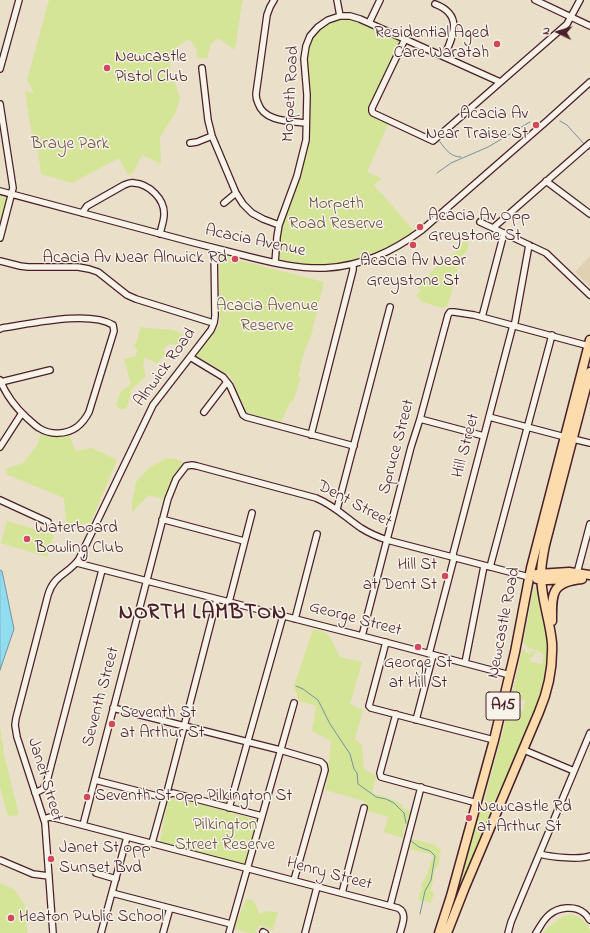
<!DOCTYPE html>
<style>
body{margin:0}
#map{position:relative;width:590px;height:933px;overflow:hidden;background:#eadfc9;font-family:"Indie Flower",sans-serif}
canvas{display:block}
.north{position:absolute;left:538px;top:12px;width:40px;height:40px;-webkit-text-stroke:3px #f7f3e8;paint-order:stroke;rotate:275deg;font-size:11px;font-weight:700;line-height:16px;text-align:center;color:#4a1f2b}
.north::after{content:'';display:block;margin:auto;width:14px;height:18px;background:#4a1f2b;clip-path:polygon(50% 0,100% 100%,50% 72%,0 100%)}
</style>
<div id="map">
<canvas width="590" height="933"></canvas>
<div class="north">N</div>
</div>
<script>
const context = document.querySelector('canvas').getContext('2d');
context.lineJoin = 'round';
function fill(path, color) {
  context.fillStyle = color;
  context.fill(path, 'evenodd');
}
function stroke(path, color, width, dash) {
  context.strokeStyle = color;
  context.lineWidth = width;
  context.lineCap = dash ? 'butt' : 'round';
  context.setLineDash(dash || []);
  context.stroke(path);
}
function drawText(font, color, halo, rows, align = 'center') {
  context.font = font + ' "Indie Flower",sans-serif';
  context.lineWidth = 3;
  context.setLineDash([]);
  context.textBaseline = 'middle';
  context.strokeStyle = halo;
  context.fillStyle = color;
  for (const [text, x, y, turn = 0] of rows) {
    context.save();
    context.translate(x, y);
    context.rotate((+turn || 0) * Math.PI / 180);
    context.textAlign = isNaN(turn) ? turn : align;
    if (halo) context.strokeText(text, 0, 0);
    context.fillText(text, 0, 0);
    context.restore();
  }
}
fill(new Path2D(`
 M590,256v31l-15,-15z`), '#e1d1b3');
fill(new Path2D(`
 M49,0h195l-2,3 -7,47 -17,-12 -7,6 -4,14h-10l-1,-10 -7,-9 -10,6 -6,9 -3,9 1,11 5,12 4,12 -4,14 -16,25 1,27 -19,-9 -9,18 -5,2 -9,-17 -47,25 -31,-9 -4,-30 -5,-7 -7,-46 9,2 -7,-13z
 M348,17l11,3 40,19 1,4 -1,2 -30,65v2l1,2 19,8 -22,50 15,7 -8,6 40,46c-30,25 -77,39 -116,33 -6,-2 -12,-2 -18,-5 -1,-4 -1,-8 -1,-12 2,-25 12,-46 20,-69 5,-15 9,-32 10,-48l-2,-80c8,-21 18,-31 41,-33z
 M0,196l7,1 -7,28z
 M468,239c1,9 0,13 -8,19l-12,47 -2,2 -4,1 -20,-6 -6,-7 5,-4 -3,-4 19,-21 19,-15 2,-6z
 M221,256h2l101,26 -13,54 -7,16 -6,25h3l-8,25 -2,-1 -10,21 -34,-9 -17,-37 -32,-19 -1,-3 23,-29 -1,-65 1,-3z
 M140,327l6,1 28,2 9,5v5l-4,5 -10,-1 -6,6 3,4 -9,10 -12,-7 -2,9 3,10 -15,14 -3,15 -2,4h-7l-3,-5 5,-13 10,-7 -7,-25 12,-3 1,-7 -4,-3 4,-5z
 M41,434c10,2 18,4 28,1l7,16 16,-3 25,12 -26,62 -29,9 -5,-5 9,-4 -2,-24 -56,-23 -3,-6 18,-6 14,-18z
 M167,458l9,1 7,3 -7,11 -13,26 -15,-4 -16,18v-10l4,-21 14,-15z
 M7,521l47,14 -7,22 -46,-14z
 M534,587l5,2c3,17 8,34 9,50 2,19 -2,38 -6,56l-95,231 29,-111 6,-6 21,-78h1l-1,-1 4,-14 2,2 1,-7h-2l3,-10 2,-1 -1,8 11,3 2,-11 -6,-1v-4h4v-1h-4l-2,5 -4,-1 -1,-3 10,-45 3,-1v3l5,2 1,-3c5,1 9,1 10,6l-2,-1 1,-2 -6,-1 -1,4h-5l2,1 1,4 11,2c4,-13 -1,-12 -11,-15 -3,-1 -5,-4 -8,-6z
 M313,629l12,3 6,7 9,18 22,5 -12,42 13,6 -8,29 7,6 2,24 12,7 -4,17 17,5 14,7 -1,3 9,3 -3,12 -3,3 -3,12 -18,-6 4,-15 -20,-6 -4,-10 -39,-11 2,-8 4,-41 -19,-10 4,-25 -17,-5 -5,-15z
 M0,726l4,28 15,61 -11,1 -8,-29z
 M176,798l82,22 -13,46 -85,-24 7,-40z
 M413,839l22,6 1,2 5,2 -2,7 1,1 -2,10 -3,2 -4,21 3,3 -3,10 -13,-3 1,-6 3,-4 -1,-6 5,-7 7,-22 -23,-6z
 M0,883l14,6 11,16 2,23v5h-27z
 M246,899l7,1 7,14 6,-3 12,1 -5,18 -13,-5 -5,8h-5l-16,-4z
 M573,914c8,5 17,8 17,19h-47l3,-4 17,-13z`), '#d5e598');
const water = new Path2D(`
 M0,570l2,1 12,58 -14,41z`);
fill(water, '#90ddf0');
stroke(water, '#7491a1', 1);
stroke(new Path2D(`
 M560,121l7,4 17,19
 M440,142c6,8 11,15 21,15
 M588,149l2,1
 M437,173l14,-10 37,-16 42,-25
 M296,686l7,3 15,11 12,24 20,30 4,15 3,4 1,11 18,13 10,2 8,4 10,10 2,10
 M410,840l9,7 11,4 5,5 -4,24 -6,11 -5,23`), '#7491a1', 1);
const minor = new Path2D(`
 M274,0l-4,7 -3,8 -11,79c0,3 1,7 2,9 6,19 32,18 48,20
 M337,0l3,16
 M535,0l55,26
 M435,4c29,11 18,32 9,53
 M369,23l11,-23
 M405,39l-33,69v3l1,2 60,28 134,-117 13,-24
 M202,68l6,52 4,16 24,57 7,11 9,9 11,6 16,6
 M0,69l19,-69
 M0,104l13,84 -13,50
 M190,143l7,-1 15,-6
 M546,181l44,33
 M0,191c64,17 127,34 191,51 19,5 39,10 59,15 24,6 49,12 75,11 37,-2 67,-16 97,-38l126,-110 42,-38
 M224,203l12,-10
 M82,213l5,-7 37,-21c3,-1 6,-3 10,-2 15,1 31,16 30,32 0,6 -3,13 -4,19
 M480,222l66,31 44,42
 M493,228l97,-85
 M0,261l20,5 8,1h50l11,2 9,3 29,23 9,4 74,23
 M275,263l2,-26 2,-12 18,-49 9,-36 1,-45 -3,-36 2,-13 4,-10 8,-9 10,-7 12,-4h10l10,3 140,63
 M482,317l22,-84
 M0,329l2,-1c28,-4 87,-18 111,-3l1,6 -25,81c-3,6 -7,11 -12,15 -11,8 -27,8 -38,1 -5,-3 -8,-7 -12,-10 -12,-11 -21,-23 -27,-38
 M190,357l33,20 4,5 3,4 13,29 3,2 108,29
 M1,382l49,-12
 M204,412l23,-30
 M489,417l76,20
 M420,419l64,17
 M311,435l42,-165v-6
 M573,439l17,4
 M0,447l22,-34
 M0,500l48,22
 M337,509l53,-202
 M162,520h3l79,21
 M77,563l281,72 152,40
 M490,567l62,-232
 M577,573l13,-49
 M229,602l23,-89
 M295,619l22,-85
 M362,636l49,-189 9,-28 28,-104 2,-3h4l20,3 115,31
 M386,642l-17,64 2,2 123,32
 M429,654l25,-96 -1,-4 59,-225 3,-7 14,-77
 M465,663l19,-97
 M113,708l167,42 41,12 3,3 1,5 -31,110
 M396,714l-16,59 1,4 96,26
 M416,720l17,-65
 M524,750l50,21
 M95,780l66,17 12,-4 89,23
 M35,793l8,-4 4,-8 55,-211
 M166,796l51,-197
 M229,808l54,-192
 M44,819l6,-2 5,1 343,90c10,5 4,17 2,25
 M83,825l85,-326 8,-20 10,-13 6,-1 5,1 119,32c19,8 29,19 45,30 8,5 17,9 26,12l142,37
 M152,843l13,-47
 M540,854c10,3 40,6 50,2
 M0,860l33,14 16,2
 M96,873l20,6
 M112,893l119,31
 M342,893l22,-85
 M390,906l31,-119
 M263,932l2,1
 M53,933l-8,-110 -28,-86 -2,-12 1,-7 32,-123c6,-21 21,-21 31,-36l74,-154 58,-75 3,-7 1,-7 -1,-68
 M101,933l26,-96
 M163,933l7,-25
 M229,933l65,-230
 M305,933l12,-46
 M508,933l3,-11 79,-189
 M536,933c4,-6 7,-13 13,-18 9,-8 26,-10 35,-2 3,2 4,5 6,7`);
const highway = new Path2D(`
 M537,574l32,-2 21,3
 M537,579l10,1 23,-1
 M552,621c0,-26 -2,-39 30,-42
 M439,933l12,-37 43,-156 21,-88 16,-84 59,-228
 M447,933l18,-46 74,-175c9,-21 14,-45 13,-69 -2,-23 -11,-45 -11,-68 0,-10 2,-20 4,-30l45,-173`);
stroke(minor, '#4a1f2b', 8);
stroke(highway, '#4a1f2b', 11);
stroke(minor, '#f7f3e8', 5.5);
stroke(highway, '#fcdcac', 8);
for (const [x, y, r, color] of [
 [497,44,4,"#d1495b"],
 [107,68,4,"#d1495b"],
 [536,125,4,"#d1495b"],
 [420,227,4,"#d1495b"],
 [413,245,4,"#d1495b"],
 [235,259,4,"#d1495b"],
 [27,539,4,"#d1495b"],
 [445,576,4,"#d1495b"],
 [418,647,4,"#d1495b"],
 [112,724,4,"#d1495b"],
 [87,797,4,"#d1495b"],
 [469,818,4,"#d1495b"],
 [51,859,4,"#d1495b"],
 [11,918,4,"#d1495b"]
]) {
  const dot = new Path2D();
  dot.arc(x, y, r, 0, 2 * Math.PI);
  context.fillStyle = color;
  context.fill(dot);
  stroke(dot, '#f7f3e8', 1.5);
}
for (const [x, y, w] of [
 [503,706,34]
]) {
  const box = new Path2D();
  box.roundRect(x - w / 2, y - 14, w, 28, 3);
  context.fillStyle = '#f7f3e8';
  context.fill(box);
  stroke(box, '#4a1f2b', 1);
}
drawText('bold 16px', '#4a1f2b', null, [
 ["A15",503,706]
]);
drawText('17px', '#4a1f2b', '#f7f3e8', [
 ["Residential Aged",489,34,"right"],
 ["Care Waratah",489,54,"right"],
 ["Newcastle",115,58],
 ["Pistol Club",115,78],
 ["Acacia Av",528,115,"right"],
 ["Near Traise St",528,135,"right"],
 ["Acacia Av Opp",428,217],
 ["Greystone St",428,237],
 ["Acacia Av Near Alnwick Rd",227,259,"right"],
 ["Acacia Av Near",413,262,"center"],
 ["Greystone St",413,282,"center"],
 ["Waterboard",35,529],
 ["Bowling Club",35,549],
 ["Hill St",437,566,"right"],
 ["at Dent St",437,586,"right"],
 ["George St",418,664,"center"],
 ["at Hill St",418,684,"center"],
 ["Seventh St",120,714],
 ["at Arthur St",120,734],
 ["Seventh St opp Pilkington St",95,797],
 ["Newcastle Rd",477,808],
 ["at Arthur St",477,828],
 ["Janet St opp",59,849],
 ["Sunset Bvd",59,869],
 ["Heaton Public School",19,918]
], 'left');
drawText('17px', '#4a1f2b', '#f7f3e8', [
 ["Morpeth Road",292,94,-87],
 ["Acacia Avenue",255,242,12],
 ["Alnwick Road",166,368,-54],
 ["Hill Street",467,446,-75],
 ["Spruce Street",398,447,-75],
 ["Dent Street",354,505,28],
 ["George Street",355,620,15],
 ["Newcastle Road",505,623,-79],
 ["Seventh Street",102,697,-75],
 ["Janet Street",44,780,73],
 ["Henry Street",329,875,15]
]);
drawText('17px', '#6d5046', '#f7f3e8', [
 ["Braye Park",70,145],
 ["Morpeth",336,205],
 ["Road Reserve",336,225],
 ["Acacia Avenue",267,307],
 ["Reserve",267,327],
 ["Pilkington",225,826],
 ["Street Reserve",225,846]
]);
context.letterSpacing = '1px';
drawText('bold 21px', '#4a1f2b', '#f7f3e8', [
 ["NORTH LAMBTON",203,615]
]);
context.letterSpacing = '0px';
</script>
